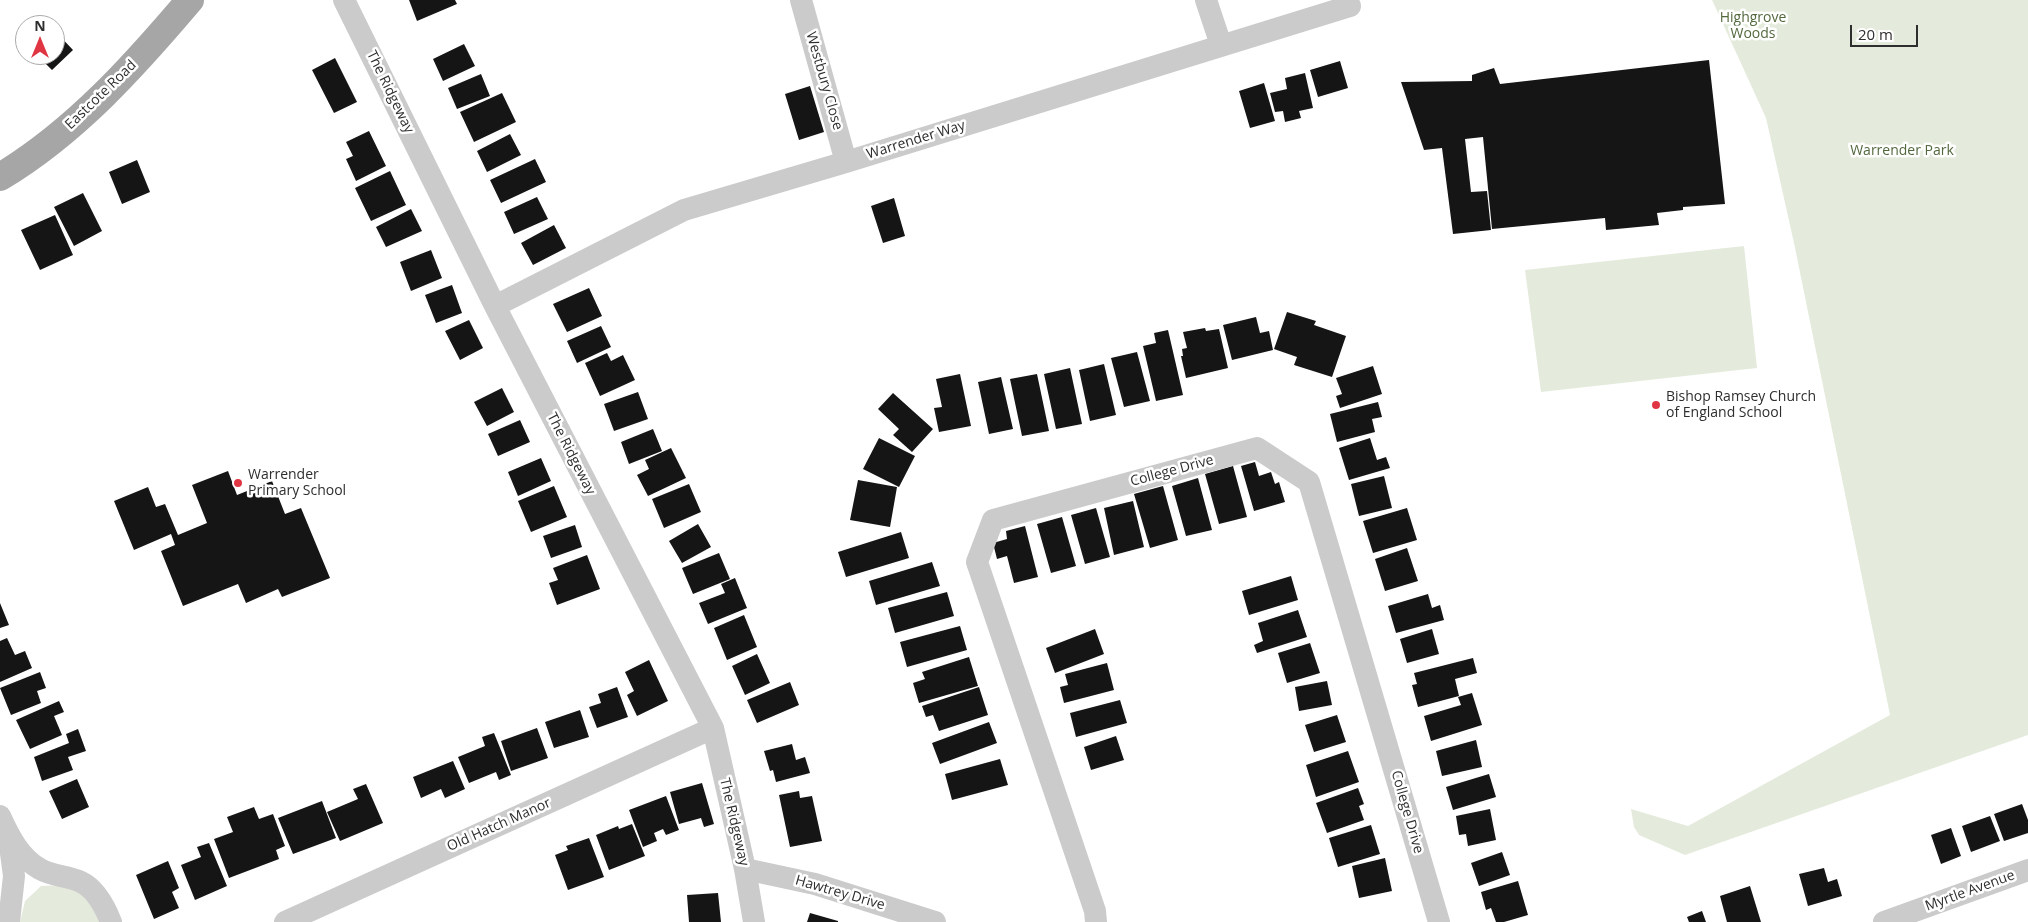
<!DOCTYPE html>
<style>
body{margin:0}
#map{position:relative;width:2028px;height:922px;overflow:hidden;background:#fff;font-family:"Open Sans",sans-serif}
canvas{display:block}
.north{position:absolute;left:15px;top:15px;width:50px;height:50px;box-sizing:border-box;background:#fff;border:1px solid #ababab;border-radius:50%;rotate:0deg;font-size:14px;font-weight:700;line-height:20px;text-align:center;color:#2e2e2e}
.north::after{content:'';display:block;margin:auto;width:18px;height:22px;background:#e03644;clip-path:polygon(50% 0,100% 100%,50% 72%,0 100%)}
.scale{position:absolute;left:1850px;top:25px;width:68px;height:22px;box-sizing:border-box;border:2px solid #2e2e2e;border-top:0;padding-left:6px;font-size:15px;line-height:18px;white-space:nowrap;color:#2e2e2e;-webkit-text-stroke:4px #fff;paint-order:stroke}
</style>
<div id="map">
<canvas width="2028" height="922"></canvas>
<div class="north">N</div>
<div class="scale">20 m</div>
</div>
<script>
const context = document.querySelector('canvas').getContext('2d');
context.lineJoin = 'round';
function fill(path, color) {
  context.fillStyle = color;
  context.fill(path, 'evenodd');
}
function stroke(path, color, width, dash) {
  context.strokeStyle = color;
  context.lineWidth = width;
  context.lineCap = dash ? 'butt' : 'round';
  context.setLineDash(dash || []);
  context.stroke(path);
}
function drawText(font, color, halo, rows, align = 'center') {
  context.font = font + ' "Open Sans",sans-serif';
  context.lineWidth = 5;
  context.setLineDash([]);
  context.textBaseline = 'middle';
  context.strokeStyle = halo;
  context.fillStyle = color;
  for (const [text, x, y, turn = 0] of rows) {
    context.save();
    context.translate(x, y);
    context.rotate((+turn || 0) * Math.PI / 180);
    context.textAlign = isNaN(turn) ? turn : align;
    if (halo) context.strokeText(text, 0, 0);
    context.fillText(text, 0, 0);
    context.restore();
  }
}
fill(new Path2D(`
 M1712,0h316v735l-343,120 -46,-20 -5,-8 -3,-18 57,17 202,-111 -96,-472 -28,-125z
 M1744,246l13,122 -216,24 -16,-122z
 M65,885l21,11 14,26h-80l5,-21 16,-15z`), '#e4ebdc');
fill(new Path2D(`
 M409,0h46l2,4 -40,17z
 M40,16l9,9h-19z
 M25,30v12l-6,-6z
 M55,31l18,19 -21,20 -15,-15h18z
 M464,44l11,22 -32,15 -10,-22z
 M335,58l22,44 -23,11 -22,-43z
 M1709,60l16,144 -42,3v3l-26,3 2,12 -53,5 -1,-12 -113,11 -9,-92 -18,2 6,53 16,-1 4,39 -38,4 -11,-86 -18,2 -23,-68 71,-1v-6l22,-7 6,16z
 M1340,61l8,27 -30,9 -8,-27z
 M1305,73l8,35 -14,3 2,7 -16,4 -2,-11 -8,1 -5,-19 17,-4 -2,-11z
 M481,74l9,22 -33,13 -9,-21z
 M1264,83l11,38 -25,7 -11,-37z
 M810,86l14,46 -25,8 -14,-46z
 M502,93l14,29 -42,20 -14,-30z
 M369,131l17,35 -30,15 -10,-22 7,-3 -7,-14z
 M510,134l11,21 -34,17 -10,-21z
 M535,159l11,23 -45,21 -11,-23z
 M137,160l13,32 -28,12 -13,-32z
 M390,171l16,34 -35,16 -16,-33z
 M83,193l19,38 -28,15 -20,-39z
 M537,197l11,22 -34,15 -10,-22z
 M894,198l11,38 -22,7 -12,-37z
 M411,209l11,22 -36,16 -10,-20z
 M55,215l18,40 -33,15 -19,-40z
 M554,225l12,23 -33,17 -12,-22z
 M431,250l11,28 -31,13 -11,-29z
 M452,285l10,28 -26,10 -11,-28z
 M589,288l13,28 -35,16 -14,-28z
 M1287,312l29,9 -2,4 32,11 -14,41 -38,-12 3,-8 -23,-8z
 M1256,317l4,16 9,-2 4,19 -41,10 -9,-35z
 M469,320l14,28 -23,12 -15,-29z
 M601,326l10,21 -34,16 -10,-22z
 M1205,328l1,3 13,-2 9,39 -42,10 -5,-22h2l-1,-7 5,-1 -4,-16z
 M1168,330l15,65 -27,6 -13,-55 13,-3 -2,-10z
 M1137,352l13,49 -26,6 -13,-49z
 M607,353l4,8 12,-6 12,25 -35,16 -15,-33z
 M1104,364l12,51 -26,6 -11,-51z
 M1373,366l9,28 -42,14 -4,-12 6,-2 -6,-16z
 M1070,368l12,56 -26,5 -12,-55z
 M960,374l11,52 -32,6 -5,-24 8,-1 -6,-28z
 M1037,374l12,57 -27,5 -12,-57z
 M1001,377l12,52 -24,5 -11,-52z
 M502,388l12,24 -27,14 -13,-24z
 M638,392l10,27 -34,12 -10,-27z
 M893,393l40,36 -21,23 -19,-17 6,-6 -21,-20z
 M1378,402l4,15 -10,2 3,13 -38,10 -7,-28z
 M520,420l10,22 -32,14 -10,-22z
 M653,429l9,22 -33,13 -8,-22z
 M879,438l36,18 -16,31 -36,-18z
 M1370,438l7,22 9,-3 4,11 -41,12 -10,-32z
 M671,448l15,30 -38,18 -11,-21 12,-6 -4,-9z
 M541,458l10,23 -33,15 -10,-24z
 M1255,462l4,14 12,-4 4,12 4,-2 6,20 -31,9 -13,-45z
 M1233,466l14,51 -28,7 -14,-50z
 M228,471l9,24 35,-14 13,33 16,-6 29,70 -48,19 -4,-8 -32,14 -8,-19 -55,22 -22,-55 14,-6 -4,-11 -37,16 -20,-49 34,-14 8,20 9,-3 13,31 29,-12 -15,-38z
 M1384,476l8,32 -33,8 -8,-32z
 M1198,478l14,52 -26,6 -14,-50z
 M858,480l39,7 -7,40 -40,-7z
 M689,484l12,28 -37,16 -12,-29z
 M554,486l13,31 -36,15 -13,-31z
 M1163,486l15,54 -28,8 -16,-54z
 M1133,501l11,46 -30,8 -10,-47z
 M1096,508l14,49 -25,7 -14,-49z
 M1407,508l10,32 -44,13 -10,-32z
 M1062,517l14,49 -25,7 -14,-49z
 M698,524l13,23 -29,16 -13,-22z
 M575,525l7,22 -31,11 -8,-22z
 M1025,526l13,51 -24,6 -7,-27 -10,3 -4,-16 14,-4 -1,-8z
 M901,532l8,26 -63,19 -8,-25z
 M1407,548l11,33 -33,10 -10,-32z
 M719,553l11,26 -37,15 -11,-26z
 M587,555l13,34 -43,16 -8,-22 9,-3 -5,-12z
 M932,562l8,24 -64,19 -7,-24z
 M1291,576l7,24 -49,15 -7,-24z
 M735,578l12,30 -39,16 -9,-21 26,-10 -4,-9z
 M947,592l7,24 -59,17 -7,-25z
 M1428,594l4,14 8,-3 4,15 -48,13 -8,-27z
 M0,603l9,22 -9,3z
 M1298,610l9,27 -50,16 -3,-8 9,-4 -5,-18z
 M744,615l13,32 -30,13 -13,-32z
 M960,626l7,24 -60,17 -7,-25z
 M1095,629l9,25 -49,19 -9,-25z
 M1432,629l7,25 -32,9 -7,-24z
 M7,638l8,17 10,-4 7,17 -32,14v-41z
 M1310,643l10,30 -33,10 -9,-30z
 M757,654l13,29 -25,12 -13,-29z
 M969,657l9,29 -59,17 -6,-20 12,-4 -3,-7z
 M1473,658l4,15 -22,6 4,17 -41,11 -6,-22 5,-1 -3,-11z
 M649,660l19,41 -31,15 -10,-21 7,-4 -9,-19z
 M1107,663l7,27 -50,13 -4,-16 8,-2 -3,-11z
 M40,672l6,16 -9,3 4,12 -30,12 -11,-27z
 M1327,681l5,24 -33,6 -4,-24z
 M790,682l9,23 -42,18 -10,-23z
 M617,687l11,30 -31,11 -8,-21 12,-4 -3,-9z
 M979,687l9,28 -49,16 -6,-16 -7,2 -4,-11z
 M1472,693l10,32 -51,16 -7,-25 37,-11 -3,-8z
 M1120,700l7,23 -51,14 -6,-24z
 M59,701l5,11 -10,4 8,19 -32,14 -14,-29z
 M580,710l9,27 -35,11 -9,-26z
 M1337,715l9,27 -32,10 -9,-27z
 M989,722l8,21 -57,21 -8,-21z
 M537,728l11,30 -37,13 -10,-30z
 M78,729l8,22 -18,6 5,13 -31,11 -8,-24 35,-14 -3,-9z
 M494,733l17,42 -12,5 -3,-8 -27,11 -11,-26 27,-11 -3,-9z
 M1116,736l8,24 -33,10 -7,-23z
 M1476,740l6,27 -40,9 -6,-25z
 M792,744l4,16 9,-3 5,16 -34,9 -3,-12 -3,1 -6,-20z
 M1348,751l11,31 -43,15 -10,-32z
 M1000,759l8,26 -56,15 -7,-26z
 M453,761l12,28 -20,9 -4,-9 -20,9 -8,-21z
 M1489,774l7,23 -43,13 -7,-23z
 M77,779l12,28 -27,12 -13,-28z
 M702,783l12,41 -10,3 -3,-9 -22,6 -9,-32z
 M366,784l17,39 -43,18 -13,-29 31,-13 -5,-10z
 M1358,788l6,16 -5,2 5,14 -37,13 -11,-30z
 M799,791l1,7 12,-2 10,45 -32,6 -11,-52z
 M666,796l13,34 -13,5 -3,-6 -9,4 3,8 -14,6 -14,-37z
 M322,801l14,37 -43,16 -15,-36z
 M2022,804l6,16v13l-24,8 -10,-27z
 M254,807l5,12 14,-5 12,32 -9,4 3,9 -50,19 -15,-39 19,-7 -6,-15z
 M1490,809l6,31 -28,6 -2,-12 -7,1 -3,-19z
 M1990,816l10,25 -29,11 -9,-26z
 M632,824l13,32 -36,14 -13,-35 22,-9 1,3z
 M1371,825l9,29 -42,13 -9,-29z
 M1951,828l10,28 -20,8 -10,-29z
 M589,838l15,39 -36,13 -13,-35 13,-5 -2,-4z
 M209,843l18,43 -32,14 -14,-35 20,-8 -4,-10z
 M1502,852l8,23 -31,11 -8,-23z
 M1385,858l7,33 -33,7 -7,-32z
 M168,861l11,27 -7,4 7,16 -25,11 -18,-44z
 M1824,868l4,14 9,-3 5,17 -34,10 -9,-32z
 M1518,881l10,34 -24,7h-8l-5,-14 -5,2 -5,-18z
 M1750,886l11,36h-34l-7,-26z
 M718,893l3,29h-32l-2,-27z
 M1702,911l4,11h-17l-2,-5z
 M810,913l28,8v1h-31z`), '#151515');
stroke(new Path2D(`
 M344,0l151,306 218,422 32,141 9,53
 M801,0l45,162
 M1206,0l15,45
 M495,306l189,-96 162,-48 504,-156
 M0,816c9,20 20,42 40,53 12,7 28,7 41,13 15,7 24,25 30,40
 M745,869l70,15 120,38
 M9,922l5,-46 -5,-38
 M285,922l428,-194
 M1096,922l-1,-11 -118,-349 16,-42 264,-72 52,34 130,440
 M1884,922l144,-52`), '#cbcbcb', 22);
stroke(new Path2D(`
 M0,177c75,-45 134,-111 190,-177`), '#a6a6a6', 28);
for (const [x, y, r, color] of [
 [1656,405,5,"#e03644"],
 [238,483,5,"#e03644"]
]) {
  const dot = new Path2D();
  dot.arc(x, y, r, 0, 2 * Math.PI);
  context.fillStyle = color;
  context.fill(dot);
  stroke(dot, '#fff', 2);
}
drawText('14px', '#52683d', '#fff', [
 ["Highgrove",1753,18],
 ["Woods",1753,34],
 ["Warrender Park",1902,151]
]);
drawText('14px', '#2e2e2e', '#fff', [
 ["Westbury Close",824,81,74],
 ["The Ridgeway",390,92,64],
 ["Eastcote Road",101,95,-44],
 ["Warrender Way",916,140,-17],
 ["The Ridgeway",571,454,63],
 ["College Drive",1172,471,-15],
 ["College Drive",1407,812,74],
 ["The Ridgeway",734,822,77],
 ["Old Hatch Manor",499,825,-24],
 ["Myrtle Avenue",1970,891,-20],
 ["Hawtrey Drive",840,893,16]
]);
drawText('14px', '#2e2e2e', '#fff', [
 ["Bishop Ramsey Church",1666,397],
 ["of England School",1666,413],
 ["Warrender",248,475],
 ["Primary School",248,491]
], 'left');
</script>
